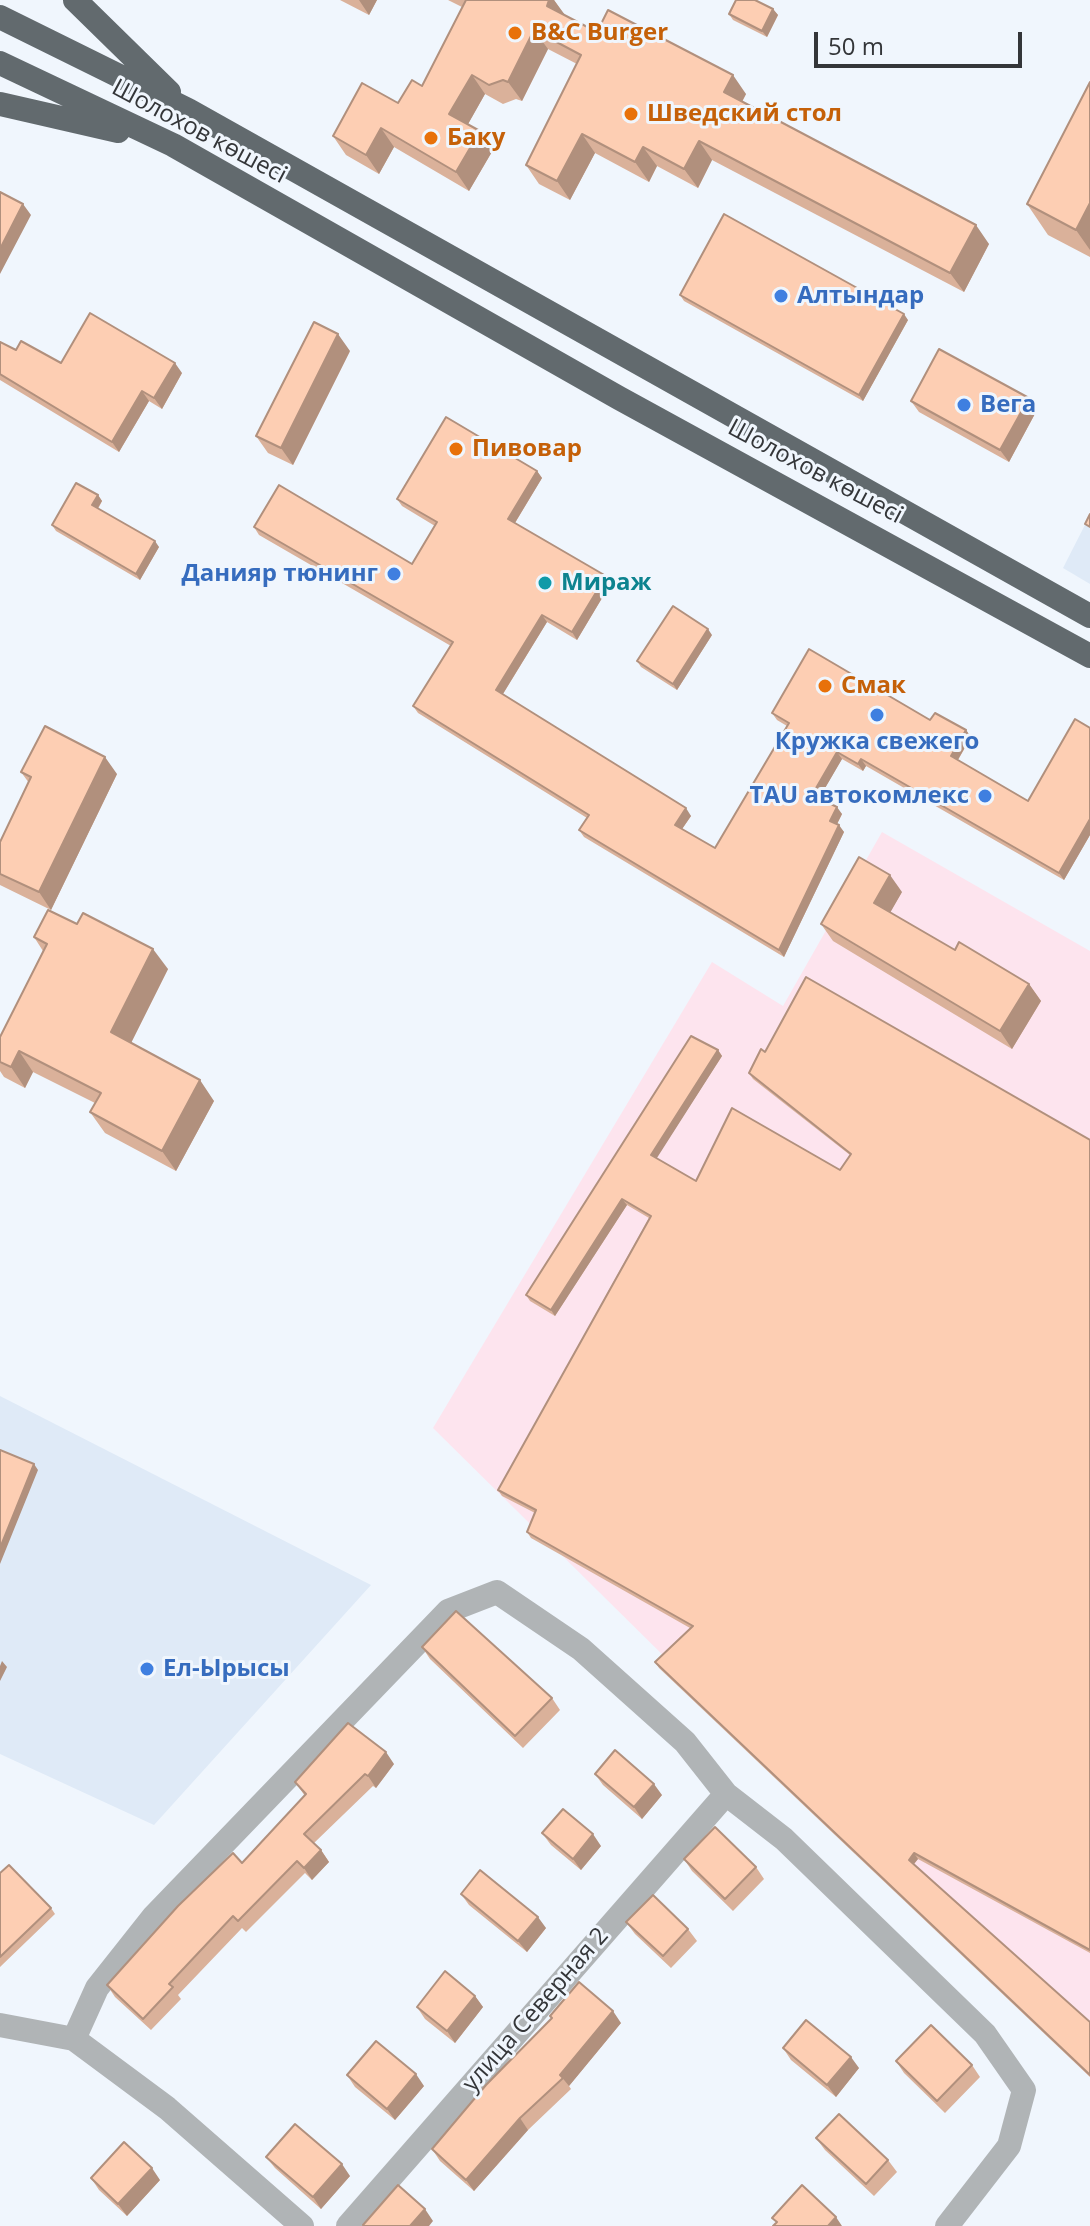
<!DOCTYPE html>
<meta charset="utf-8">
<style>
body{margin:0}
#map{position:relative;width:1090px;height:2226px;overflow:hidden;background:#f0f6fd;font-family:"Open Sans",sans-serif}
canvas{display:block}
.scale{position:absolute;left:814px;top:32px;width:208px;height:36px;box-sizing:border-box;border:4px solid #343639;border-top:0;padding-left:10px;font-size:24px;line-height:28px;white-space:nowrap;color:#343639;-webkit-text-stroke:6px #f0f6fd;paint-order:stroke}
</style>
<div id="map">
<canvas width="1090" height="2226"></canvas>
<div class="scale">50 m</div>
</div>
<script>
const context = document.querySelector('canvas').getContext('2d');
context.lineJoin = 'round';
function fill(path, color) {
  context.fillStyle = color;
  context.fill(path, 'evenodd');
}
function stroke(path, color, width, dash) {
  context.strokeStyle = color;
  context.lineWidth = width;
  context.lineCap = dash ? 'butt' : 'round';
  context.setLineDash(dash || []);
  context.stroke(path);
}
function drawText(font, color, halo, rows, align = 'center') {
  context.font = font + ' "Open Sans",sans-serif';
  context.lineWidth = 6;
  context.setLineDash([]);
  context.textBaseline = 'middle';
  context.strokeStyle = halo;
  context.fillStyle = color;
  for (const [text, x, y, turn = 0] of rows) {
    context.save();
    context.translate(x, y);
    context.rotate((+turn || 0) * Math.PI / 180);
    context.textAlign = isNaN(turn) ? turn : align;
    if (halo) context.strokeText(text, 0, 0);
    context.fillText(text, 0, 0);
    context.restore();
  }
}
fill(new Path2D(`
 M1090,515v69l-27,-16z
 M0,1396l371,189 -217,240 -154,-71z`), '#dfeaf7');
fill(new Path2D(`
 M882,832l208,119v1126l-657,-649 279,-466 71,44z`), '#fde4ee');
stroke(new Path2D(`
 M0,2025l74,14
 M302,2226l-135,-118 -93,-69 23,-51 57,-72 294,-305 49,-19 84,57 104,93 41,52 58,45 201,195 39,56 -15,56 -62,80
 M348,2226l378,-432`), '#b0b4b6', 24);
stroke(new Path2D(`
 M75,0l94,92
 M0,17l188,93 902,506
 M0,63l173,82 446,253 471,258
 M0,104l118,27`), '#626a6e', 24);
fill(new Path2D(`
 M340,0h37l-8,15z
 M448,0h106l10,15 33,17 149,62 -4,8 247,142 -25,48 -252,-132 -14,28 -41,-22 -8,16 -54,-29 -25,47 -31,-16 -13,-19 51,-101 -29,-15 -26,52 -6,-2 -13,5 -18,-10 -17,30 25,26 -24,41 -75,-44 -15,27 -33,-19 -13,-19 65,-33 24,-17 40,-79z
 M773,9l5,6 -11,22 -34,-17 -4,-6z
 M1090,82v175l-42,-22 -21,-31z
 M680,295l228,25 -45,81 -179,-100z
 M0,342l16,8 45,13 121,10 -20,36 -13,-8 -30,51 -119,-72z
 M350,351l-57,114 -25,-12 -12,-17z
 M1029,398l8,12 -28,52 -90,-50 -8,-11z
 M537,471l5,7 -27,45 91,53 5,7 -34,57 -30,-18 -44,72 188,122 -9,13 33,19 72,-122 -10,-6 -5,-7 158,7 36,10 5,7 -13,23 70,41 62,-73v107l-26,45 -198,-114 -3,5 -21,-12 -23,39 23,16 -5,10 7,8 -60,125 -200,-120 -5,-7 8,-12 -169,-105 -5,-7 38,-60 -192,-111 -5,-8 158,37 23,-38 -33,-20 -5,-7z
 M98,495l4,6 -4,8 61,38 -19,33 -84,-49 -4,-6z
 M712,635l-35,55 -36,-23 -4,-6z
 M21,772l96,2 -66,136 -51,-25v-43l29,-59z
 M902,892l-12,20 65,38 74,34 12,17 -29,48 -179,-108 -12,-17z
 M34,937l134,32 -37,74 83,58 -38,70 -71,-38 -15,-21 5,-9 -62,-31 -8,16 -21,-11 -4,-6v-34l43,-86z
 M718,1050l4,6 -66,102 40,23 144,-11 10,-15 -97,-76 -4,-6 16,-21 325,88v813l-172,-94 -4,5 176,158v55l-431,-409 -4,-6 35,-34 -159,-90 -4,-6 8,-19 -33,-17 -4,-6 151,-272 -22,-13 -72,111 -25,-15 -4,-6z
 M422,1647l130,51 8,12 -37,38 -93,-89z
 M394,1764l-18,24 -3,-2 -59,57 7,7 8,12 -17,18 -7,-7 -59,59 -4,-4 -64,67 3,4 -30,31 -36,-33 -8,-12 135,-122 63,-67 -10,-14z
 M595,1774l67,21 -20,24 -39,-34z
 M542,1833l59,13 -20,24 -30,-25z
 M684,1859l72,8 8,12 -31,32 -41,-40z
 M0,1873l51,35 4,6 -55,53z
 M461,1894l85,34 -19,24 -58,-47z
 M626,1922l62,7 9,12 -26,27 -36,-34z
 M475,1996l8,11 -28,36 -30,-24 -8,-12z
 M550,2016l71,7 -52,63 2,3 -43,41 -54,61 -34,-30 -8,-12 120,-130z
 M783,2048l76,20 -23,29 -45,-37z
 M896,2061l76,4 8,12 -35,36 -41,-40z
 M347,2075l77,11 -29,34 -40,-33z
 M816,2138l72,22 9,12 -23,24 -49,-46z
 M266,2157l84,19 -29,33 -46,-41z
 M91,2178l69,2 -33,36 -28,-26z`), '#dab19a');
fill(new Path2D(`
 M359,0h18l-8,15z
 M549,0h5l11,15 -18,-9z
 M773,9l5,6 -11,22 -5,-6z
 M534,30l14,19 -26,52 -14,-19z
 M472,75l13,19 -22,39 -14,-19z
 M733,75l13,19 -9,17 -13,-19z
 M381,128l13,19 -15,27 -13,-19z
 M480,131l13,19 -24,41 -13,-19z
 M582,134l13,19 -25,47 -13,-19z
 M699,141l13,19 -14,28 -14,-19z
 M643,147l14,19 -8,16 -14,-20z
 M1090,203v47l-14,-20z
 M23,204l8,11 -31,59v-25z
 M976,225l13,19 -25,48 -14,-19z
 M904,314l4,6 -45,81 -4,-6z
 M338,334l12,17 -57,114 -12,-17z
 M175,363l7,10 -20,36 -8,-11z
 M142,391l7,10 -30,51 -7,-10z
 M1029,398l8,12 -28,52 -9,-12z
 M537,471l5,7 -29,48 -5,-7z
 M98,495l4,6 -6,10 -4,-6z
 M155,541l4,6 -19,33 -4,-6z
 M606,576l5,7 -34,57 -5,-8z
 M542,615l5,7 -46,75 -5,-7z
 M708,629l4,6 -35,55 -4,-6z
 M966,730l5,7 -15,26 -5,-7z
 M837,752l5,7 -25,43 -5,-7z
 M105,757l12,17 -66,136 -12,-18z
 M861,759l5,7 -3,5 -5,-7z
 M837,807l5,7 -7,14 -5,-7z
 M686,808l5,8 -11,16 -5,-7z
 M1090,819v16l-26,45 -5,-7z
 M839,825l5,7 -60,125 -5,-7z
 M890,875l12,17 -16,28 -12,-17z
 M153,949l15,20 -42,84 -15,-21z
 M1029,984l12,17 -29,48 -12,-18z
 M718,1050l4,6 -67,105 -4,-6z
 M19,1051l14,21 -8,16 -14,-21z
 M200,1080l14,21 -38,70 -14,-20z
 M622,1199l5,6 -72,111 -4,-6z
 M34,1464l4,6 -38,94v-16z
 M2,1661l5,6 -7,14v-15z
 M386,1752l8,12 -18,24 -8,-12z
 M654,1784l8,11 -20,24 -8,-12z
 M593,1834l8,12 -20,24 -8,-11z
 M321,1850l8,12 -17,18 -8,-12z
 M914,1853l4,6 -5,6 -4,-5z
 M538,1917l8,11 -19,24 -9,-11z
 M475,1996l8,11 -28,36 -8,-12z
 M613,2011l8,12 -52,63 -9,-11z
 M851,2057l8,11 -23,29 -9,-12z
 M416,2074l8,12 -29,34 -8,-11z
 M520,2118l8,12 -54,61 -8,-11z
 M342,2164l8,12 -29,33 -8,-12z
 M152,2168l8,12 -33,36 -9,-12z
 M425,2209l8,12 -4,5h-19z
 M836,2217l6,9h-14z`), '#b1907d');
const building = new Path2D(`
 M466,0h83l-2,6 50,26 11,-22 125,65 -9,17 252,133 -26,48 -251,-132 -15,28 -41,-22 -8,15 -53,-28 -25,47 -31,-16 55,-110 -47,-25 -26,52 -5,-2 -14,5 -17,-10 -23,39 31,17 -24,41 -75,-44 -15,27 -33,-19 29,-53 36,20 14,-23 10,6z
 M736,0h19l18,9 -11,22 -33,-17z
 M1090,82v121l-14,27 -49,-26z
 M0,192l23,12 -23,45z
 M724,214l180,100 -45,81 -179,-100z
 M90,313l85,50 -21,35 -12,-7 -30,51 -112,-68v-32l16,8 5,-9 40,22z
 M314,322l24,12 -57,114 -25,-12z
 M939,349l90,49 -29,52 -89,-49z
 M446,417l91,54 -29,48 98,57 -34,56 -30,-17 -46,75 190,118 -11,17 40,23 74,-125 -17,-10 37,-64 121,71 5,-7 31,17 -15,26 77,45 47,-82 15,9v91l-31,54 -198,-114 -3,5 -21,-12 -25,43 25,12 -7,14 9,4 -60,125 -200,-120 10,-15 -176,-109 40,-64 -199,-115 25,-42 133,79 25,-42 -40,-23z
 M76,483l22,12 -6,10 63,36 -19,33 -84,-49z
 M1090,514v13l-5,-3z
 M673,606l35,23 -35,55 -36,-23z
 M45,726l60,31 -66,135 -39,-18v-32l31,-65 -10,-5z
 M859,857l31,18 -16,28 81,47 4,-8 70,42 -29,47 -179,-107z
 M48,910l29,14 6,-11 70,36 -42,83 89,48 -38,71 -72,-39 11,-19 -82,-42 -8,16 -11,-5v-25l47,-93 -13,-7z
 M806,977l284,163v810l-176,-97 -5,7 181,162v53l-435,-413 38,-36 -166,-94 9,-22 -38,-20 153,-274 -29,-17 -71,111 -25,-15 165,-259 27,14 -67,105 45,26 36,-73 108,62 11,-16 -102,-81 12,-24 4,3z
 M0,1450l34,14 -34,84z
 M456,1611l96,87 -37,38 -93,-89z
 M348,1723l38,29 -18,24 -3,-2 -61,60 17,16 -17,18 -7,-7 -59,60 -5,-5 -64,68 4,3 -30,32 -36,-34 71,-79 55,-53 9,10 64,-69 -11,-12z
 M615,1750l39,34 -20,23 -39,-33z
 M563,1809l30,25 -20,25 -31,-26z
 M715,1827l41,40 -31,32 -41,-40z
 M9,1865l42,43 -51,49v-84z
 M480,1870l58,47 -20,24 -57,-47z
 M653,1895l35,34 -25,27 -37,-34z
 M445,1971l30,25 -28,35 -30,-24z
 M579,1982l34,29 -53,64 3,3 -43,40 -54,62 -34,-31 54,-64 66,-67 -2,-2z
 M806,2020l45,37 -24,28 -44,-37z
 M931,2025l41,40 -35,36 -41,-40z
 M376,2041l40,33 -29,35 -40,-34z
 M839,2114l49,46 -22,24 -50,-46z
 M295,2124l47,40 -29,33 -47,-40z
 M124,2142l28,26 -34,36 -27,-26z
 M398,2185l27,24 -15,17h-46l-1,-1z
 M802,2185l34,32 -8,9h-55l4,-4 -5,-4z`);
fill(building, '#fdceb3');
stroke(building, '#b1907d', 2);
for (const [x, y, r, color] of [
 [515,33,8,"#e8710a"],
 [631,114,8,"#e8710a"],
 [431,138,8,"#e8710a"],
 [781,296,8,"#3f7fe0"],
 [964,405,8,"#3f7fe0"],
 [456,449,8,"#e8710a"],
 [394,574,8,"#3f7fe0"],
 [545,583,8,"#0f9aa8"],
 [825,686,8,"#e8710a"],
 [877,715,8,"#3f7fe0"],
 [985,796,8,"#3f7fe0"],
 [147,1669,8,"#3f7fe0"]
]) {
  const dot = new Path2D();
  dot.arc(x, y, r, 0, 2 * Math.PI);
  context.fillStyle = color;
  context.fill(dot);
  stroke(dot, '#f0f6fd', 3);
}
drawText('bold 24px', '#c56008', '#f0f6fd', [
 ["B&C Burger",531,33],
 ["Шведский стол",647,114],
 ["Баку",447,138],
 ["Пивовар",472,449],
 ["Смак",841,686]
], 'left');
drawText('24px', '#343639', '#f0f6fd', [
 ["Шолохов көшесі",199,132,28],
 ["Шолохов көшесі",815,472,28],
 ["улица Северная 2",536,2010,-49]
]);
drawText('bold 24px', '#366cbe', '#f0f6fd', [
 ["Алтындар",797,296],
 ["Вега",980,405],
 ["Данияр тюнинг",378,574,"right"],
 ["Кружка свежего",877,742,"center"],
 ["TAU автокомлекс",969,796,"right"],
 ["Ел-Ырысы",163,1669]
], 'left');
drawText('bold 24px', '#0d838f', '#f0f6fd', [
 ["Мираж",561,583]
], 'left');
</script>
